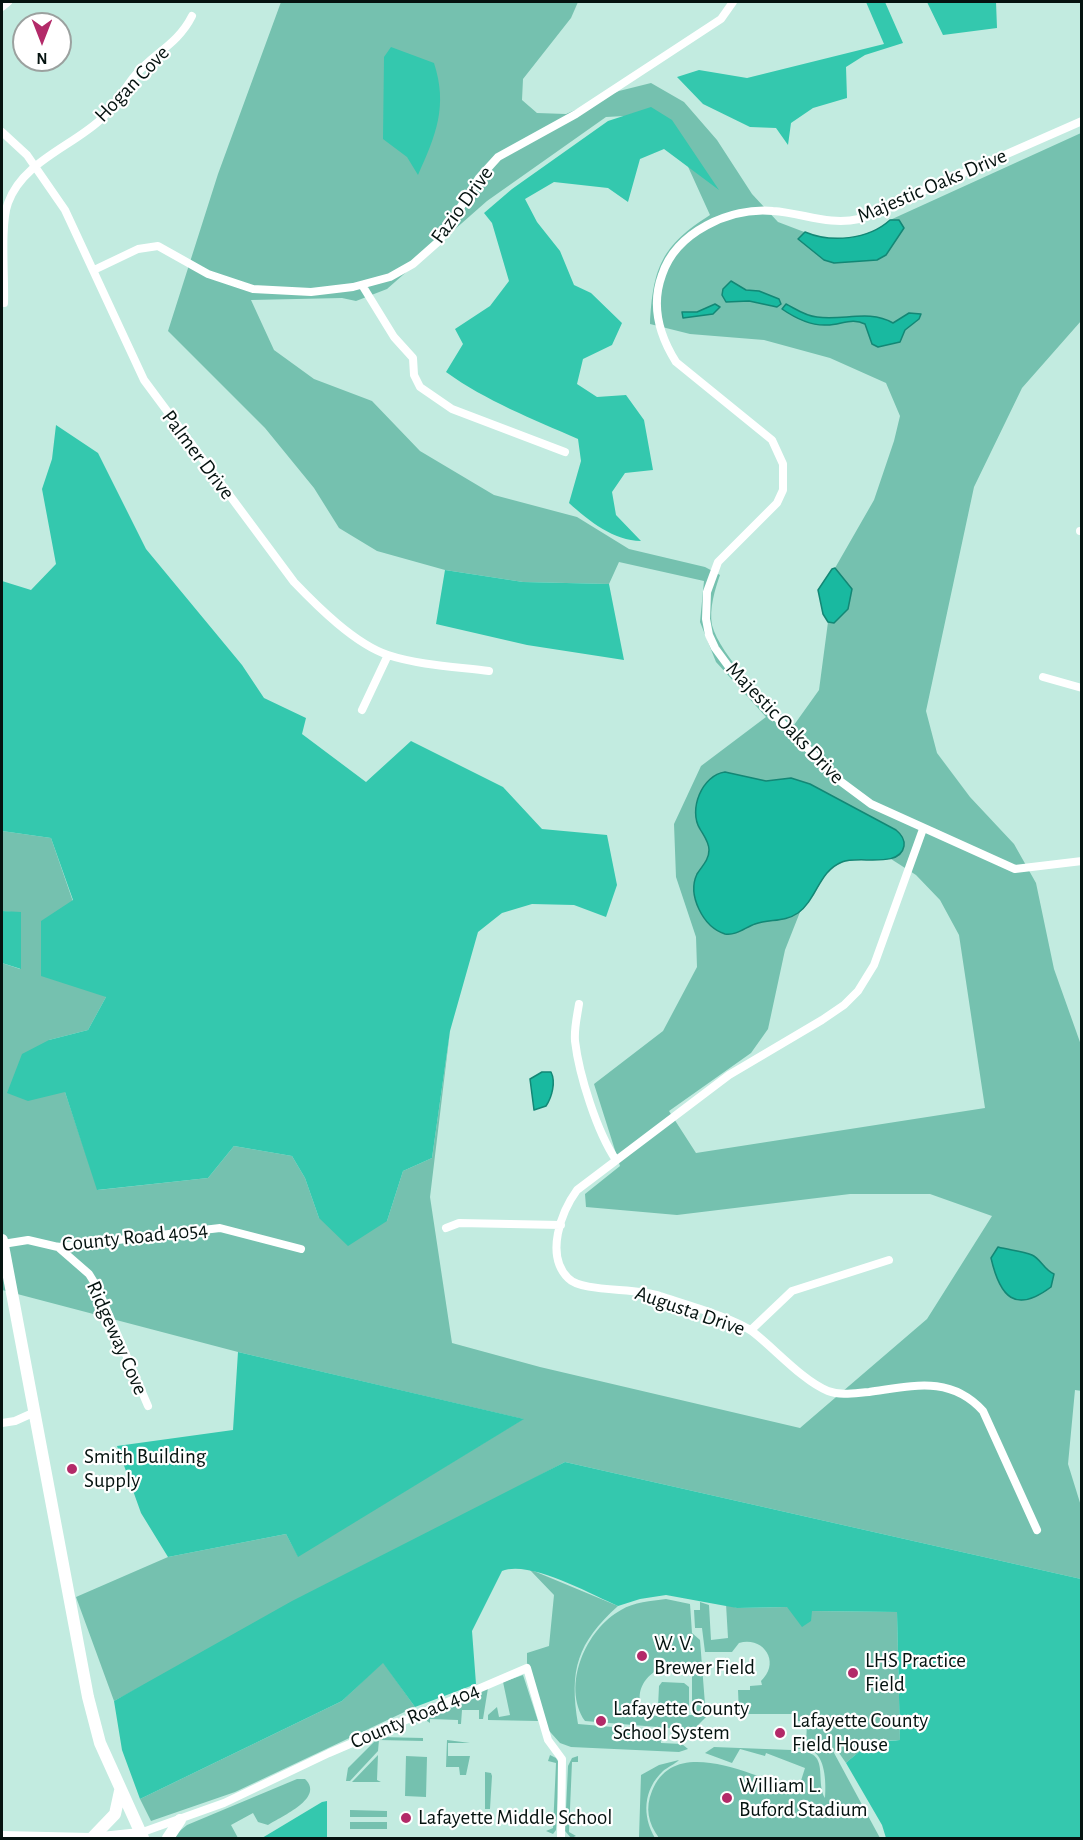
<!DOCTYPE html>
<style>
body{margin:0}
#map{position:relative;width:1083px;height:1840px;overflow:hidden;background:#c2ebe0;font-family:"Alegreya Sans",sans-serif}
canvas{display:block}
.frame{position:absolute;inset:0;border:3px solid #051310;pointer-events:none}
.north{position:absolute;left:12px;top:12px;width:60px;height:60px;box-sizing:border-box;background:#fff;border:2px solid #9ba19f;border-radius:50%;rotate:180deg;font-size:16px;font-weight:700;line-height:24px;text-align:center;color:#051310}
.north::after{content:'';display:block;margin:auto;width:21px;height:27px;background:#b32a69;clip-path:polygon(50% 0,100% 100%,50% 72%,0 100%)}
</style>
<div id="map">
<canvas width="1083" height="1840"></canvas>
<div class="frame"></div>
<div class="north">N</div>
</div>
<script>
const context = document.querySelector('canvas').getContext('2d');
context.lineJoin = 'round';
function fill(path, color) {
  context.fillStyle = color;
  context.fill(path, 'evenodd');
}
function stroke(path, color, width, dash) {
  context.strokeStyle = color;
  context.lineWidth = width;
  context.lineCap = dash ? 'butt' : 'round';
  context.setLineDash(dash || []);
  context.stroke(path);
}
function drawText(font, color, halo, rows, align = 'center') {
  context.font = font + ' "Alegreya Sans",sans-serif';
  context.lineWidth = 4.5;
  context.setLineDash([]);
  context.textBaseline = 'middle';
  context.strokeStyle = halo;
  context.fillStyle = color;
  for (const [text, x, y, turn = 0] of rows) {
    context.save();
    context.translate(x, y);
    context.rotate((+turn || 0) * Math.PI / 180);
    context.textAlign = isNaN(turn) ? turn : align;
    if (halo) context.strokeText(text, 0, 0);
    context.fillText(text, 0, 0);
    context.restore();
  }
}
fill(new Path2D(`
 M281,2h297l-7,16 -48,61 -1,21 15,13 29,1 53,-23 32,-8 33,19 33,38 35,54 26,28 42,16h37l20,-8 13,-10 191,-87v188l-59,67 -48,99 -48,224 11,42 33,44 44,47 22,39 18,86 27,76 1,346 -7,-1 -7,74 13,42v73l-516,-117 -451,239 -38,-104 92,-40 118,-23 12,22 225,-137 -285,-67 -236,-62v-327l18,6 1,-56 -19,-2v-80l49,7 55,159 -18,33 -39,10 5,51 11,1 33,98 110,-12 26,-32 58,10 13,22 14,40 68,3 16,-50 29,-13 18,-127 -20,166 22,146 88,24 260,61 127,-109 65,-103 -62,-22h-80l-173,21 -91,-8 -1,-13 35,-28 -26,-82 69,-53 34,-64 -1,-30 -20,-60 -2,-53 27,-58 65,-49 -50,-55 -16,-40 4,-41 -85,-19 -10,22 -86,-2 -78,-12 -68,-19 -38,-23 -25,-40 -49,-60 -97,-97 50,-157zM644,115l36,34 30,66c-49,31 -57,53 -60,109l40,10 74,6 66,18 56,25 14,33 -6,25 -20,59 -39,68 -3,1 -14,21 5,24 5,8 -9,68 -25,35c-24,-20 -74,-69 -82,-100 -3,-16 3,-36 8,-50l-15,-8 -76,-18 -52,-32 -83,-22 -74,-44 -48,-50 -58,-22 -40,-29 -23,-50 91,-2 14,3 31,-12 100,-88 119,-84zM859,859h32l25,16 24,25 19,35 26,173 -289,45 -27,-42 82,-58 17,-24 17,-79 15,-38 14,-17 9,-18 10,-10 10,-5z
 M529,1569l89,37c-41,37 -49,64 -40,118l70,6v5h12l1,8 21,1 6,5 -9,3 -108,-5 -11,-4 -17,-19 -16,-56v-15l22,-7 5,-51z
 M666,1599l24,5 2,29 8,7 6,77 -13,13 -108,-9c-24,-35 1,-92 36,-111 13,-8 30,-9 45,-11zM679,1664l13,6v45l-46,1c-18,-27 6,-51 33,-52z
 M700,1602l9,3 2,35 17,-2 -2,-34 11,4 50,-1 25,4 85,1 3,128c-26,1 -35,6 -54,23l-9,-13 -4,1 47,87h-221c-11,-15 -14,-30 -7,-47 24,-60 108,-10 149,-1l-2,-3 6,-19 -39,-15 -1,3 -25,-7 -8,14 -27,-10 9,-6 77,3v3c42,-7 23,27 34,45 1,-12 1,-38 -11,-46 -6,-3 -13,-3 -20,-4l12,-1 1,-26h-13l-1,-7h-54l-1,-24h12v-4l12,-1 -1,-4c20,-18 3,-45 -22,-38l-7,9h-27l-3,-24h-7l-1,-18h6z
 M383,1662l32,45 -180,85 -84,29 -11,-22 202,-98z
 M523,1675l15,46 -50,-1v-5l9,-8 2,10 11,-2 -7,-33z
 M662,1682l22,1 5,4v23l-3,3h-23l-5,-6 1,-21z
 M488,1688l-5,31h-4v-9h-17l-1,14h-3v-4l-28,-1v4l-3,-2 2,-9z
 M379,1737l44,1v3l-44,-1 -1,11 -28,30h-4l2,-13z
 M447,1740l23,3h-22v13h22l-4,19h-6l-1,-8h-13z
 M378,1755l-1,25 4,2h-29z
 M550,1755l6,3 4,7 -4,65 -3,4 -7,-3 7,-3 3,-65 -8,-2z
 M406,1756l21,1 -1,40 -21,-1z
 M578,1756v6h-6l-3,70 7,4 -5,2 -6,-7 3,-65 4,-8z
 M679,1760c-4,4 -11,7 -16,11 -20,19 -21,45 -8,67l-16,-1 2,-62 18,-10z
 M485,1772l6,1 1,3 -2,33h-5z
 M297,1779h8c20,19 -23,37 -37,46l-10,-3 -5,-9 -22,12 7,13h-67l16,-13z
 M350,1810l37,1v6h-37z
 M350,1822h37v7h-37z`), '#75c1af');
fill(new Path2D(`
 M866,2h19l18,41 -38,12 -19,12 1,31 -34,10 -22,15 -3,22 -12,-17 -26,-1 -47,-23 -26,-27 22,-7 48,8 137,-34z
 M927,2h69l1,26 -54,7z
 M391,47l43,16c14,43 2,72 -16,112l-11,-18 -24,-18 1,-82z
 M651,107l21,13 47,70 -55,-41 -24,10 -12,43 -20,-14 -54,-6 -29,17 12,23 23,29 14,34 17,8 31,30 -10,22 -29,14 -6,25 20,13 29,-2 18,25 9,50 -28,3 -13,19 4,23 25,26c-27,0 -52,-20 -72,-38l12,-42 -3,-22c-45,-20 -92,-38 -132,-67l17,-28 -8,-15 35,-23 19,-25 -17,-58 -8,-10 28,-24 96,-68z
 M56,425l42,28 48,96 96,116 22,33 42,20 -4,16 64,48 45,-41 92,46 39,42 65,6 10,50 -11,32 -32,-12 -42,-1 -30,9 -24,19 -28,99 -18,127 -29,13 -16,50 -39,25 -29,-28 -14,-40 -13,-22 -58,-10 -26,32 -111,12 -32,-98 -37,9 -21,-8 15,-39 27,-14 39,-10 18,-33 -65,-21v-55l32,-21 -22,-62 -49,-7v-250l29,9 25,-26 -14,-75 10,-30z
 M445,570l78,12 86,2 15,76 -97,-15 -91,-21z
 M2,911l19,1v57l-19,-6z
 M238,1352l286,67 -226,138 -12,-23 -118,23 -27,-44 -24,-67 116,-16z
 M565,1462l516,117v259h-195l-4,-13 -36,-62c20,-18 28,-21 54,-23l-3,-128 -85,-1 -1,10 -9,6 -15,-20 -50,1 -71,-13 -26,4 -22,7c-28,-12 -88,-46 -116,-35l-30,60 4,53 -61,23 -32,-44 -41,38 -202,98 -18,-49 -8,-49 178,-100z
 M327,1801v37h-65l60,-36z`), '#34c8ae');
const water = new Path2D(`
 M890,220h9l5,8 -18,27 -9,5 -43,3 -10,-3 -26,-21 7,-7c26,11 63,8 85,-12z
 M731,281l15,9 13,1 20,8 2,5 -4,3 -28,-6 -23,1 -4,-7 1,-6z
 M715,304l5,3 -7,7 -30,4 -1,-6h15z
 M786,304c10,5 19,12 31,13 26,4 52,-8 76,6l16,-10 12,1 -2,5 -14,11 -5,12 -22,5 -6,-3 -7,-20c-13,-7 -24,1 -38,1 -17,1 -32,-7 -45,-16z
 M835,568l17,21 -4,20 -14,14 -6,-1 -5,-8 -5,-24 14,-21z
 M725,772l41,9 25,-3 19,6 86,46c5,4 9,9 8,16 -4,23 -46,9 -62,16 -23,9 -25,37 -44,51 -13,9 -28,6 -43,11 -9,3 -19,12 -30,10 -22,-7 -38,-39 -28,-60 5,-8 12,-14 12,-24 0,-8 -5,-14 -9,-21 -12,-19 2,-54 25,-57z
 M542,1072h9c5,10 1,25 -5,34l-12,4 -4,-31z
 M998,1247c11,3 24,4 34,8 9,4 12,15 22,19l-3,13c-36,27 -51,10 -60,-29z`);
fill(water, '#19b9a0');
stroke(water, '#138775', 1.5);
stroke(new Path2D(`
 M2,7l6,-5
 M1082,121l-223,98c-30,7 -56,-6 -86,-8 -43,-4 -97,21 -111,64 -11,30 -3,60 14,87l96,78 11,24v26l-6,13 -59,59 -11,30 -1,27 3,16 6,13 22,30 103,103 31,23 144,65 67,-8
 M2,132l25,23 38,55 79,170 150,202c24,25 61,62 94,73 30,10 70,12 101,16
 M94,270l44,-21 20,-3 50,28 45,15 58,3 42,-5 37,-10 23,-13 26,-23 40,-63 19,-21 78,-43 84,-55 61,-40 12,-17
 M362,285l32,52 19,21 1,17 6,12 32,22 113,43
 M4,303c1,-25 -4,-78 4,-100 14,-40 62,-56 91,-82 17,-15 21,-26 34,-43 18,-24 44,-32 59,-62
 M1080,531h2
 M1043,677l39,11
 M362,710l26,-55
 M923,829l-49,136 -16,26 -14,14 -22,15 -93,55 -152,115c-16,22 -32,65 -9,88 14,15 68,9 92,18 24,8 74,22 93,36 22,17 50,49 75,59 13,5 27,2 41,1 44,-6 81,-17 114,19l54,119
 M579,1004c-2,13 -5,24 -4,37 4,34 22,91 41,119
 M446,1228l13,-5 102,2
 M3,1244l25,-4 30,7 162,-19 81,21
 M58,1247l31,27 8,13 51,119
 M751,1330l41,-39 97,-31
 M2,1423l13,-2 20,-9
 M140,1833l84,-30 105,-50 198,-85 21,72 14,19 -1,79`), '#fff', 8);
stroke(new Path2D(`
 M2,1836l90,2 48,-5`), '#fff', 10);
stroke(new Path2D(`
 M2,1240l86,457 12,46 43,95
 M94,1838h-2l23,-24 5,-23
 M168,1838l12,-18`), '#fff', 12);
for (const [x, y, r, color] of [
 [72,1469,6,"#b32a69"],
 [642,1656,6,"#b32a69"],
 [853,1673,6,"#b32a69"],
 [601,1721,6,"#b32a69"],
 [780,1733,6,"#b32a69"],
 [727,1798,6,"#b32a69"],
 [406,1818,6,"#b32a69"]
]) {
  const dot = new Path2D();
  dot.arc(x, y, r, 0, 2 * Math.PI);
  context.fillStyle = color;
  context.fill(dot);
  stroke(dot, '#fff', 2);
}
drawText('21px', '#051310', '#fff', [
 ["Hogan Cove",132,84,-46],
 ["Majestic Oaks Drive",932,186,-23],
 ["Fazio Drive",462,205,-54],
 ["Palmer Drive",198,455,53],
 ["Majestic Oaks Drive",785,723,46],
 ["County Road 4054",135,1237,-6],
 ["Augusta Drive",690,1311,19],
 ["Ridgeway Cove",117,1338,66],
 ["County Road 404",415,1716,-23]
]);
drawText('21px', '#051310', '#fff', [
 ["Smith Building",84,1457],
 ["Supply",84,1481],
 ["W. V.",654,1644],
 ["Brewer Field",654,1668],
 ["LHS Practice",865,1661],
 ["Field",865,1685],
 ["Lafayette County",613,1709],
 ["School System",613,1733],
 ["Lafayette County",792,1721],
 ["Field House",792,1745],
 ["William L.",739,1786],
 ["Buford Stadium",739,1810],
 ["Lafayette Middle School",418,1818]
], 'left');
</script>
